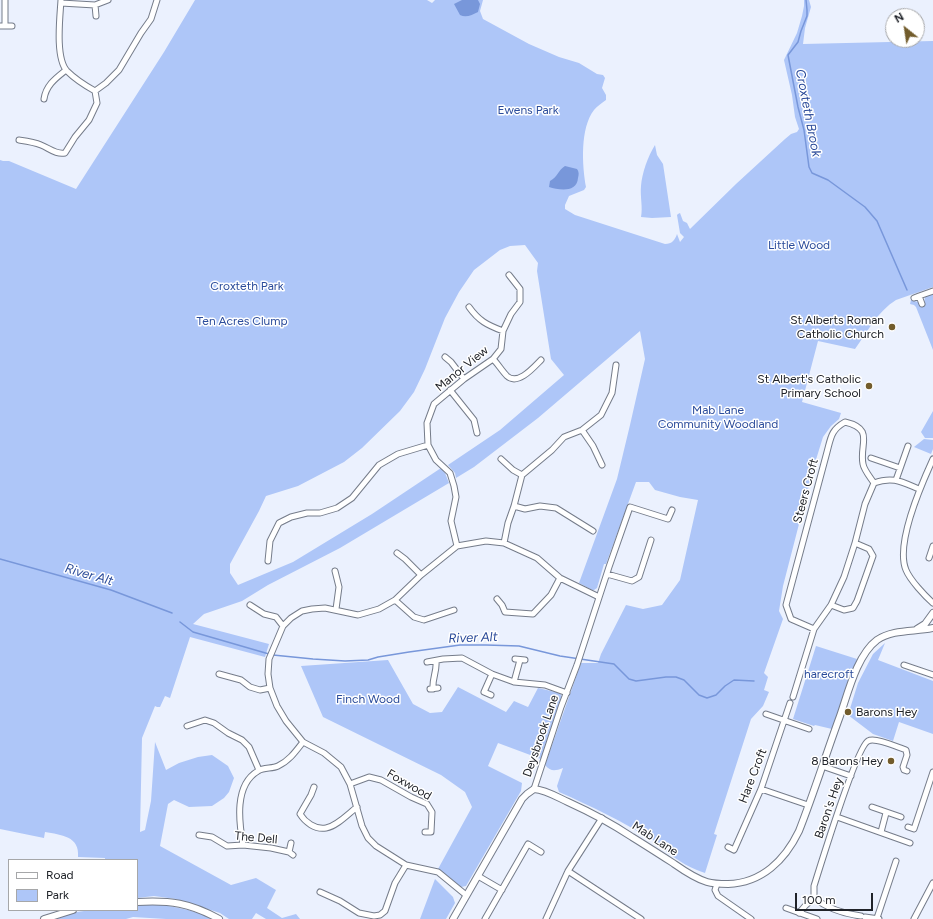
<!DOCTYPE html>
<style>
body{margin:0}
#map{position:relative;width:933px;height:919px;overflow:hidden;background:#ebf1fe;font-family:Figtree,sans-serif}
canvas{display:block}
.legend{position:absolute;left:8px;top:859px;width:130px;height:52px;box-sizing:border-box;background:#fff;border:1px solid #a6a7a9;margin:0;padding:5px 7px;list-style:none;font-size:12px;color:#202329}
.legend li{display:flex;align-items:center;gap:8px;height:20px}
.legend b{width:20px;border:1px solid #a6a7a9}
.north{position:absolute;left:885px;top:8px;width:40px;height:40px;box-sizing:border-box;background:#fff;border:1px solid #a6a7a9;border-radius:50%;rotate:330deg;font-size:11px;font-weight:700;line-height:16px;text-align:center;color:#202329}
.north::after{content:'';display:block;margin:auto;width:14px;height:18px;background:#725c2c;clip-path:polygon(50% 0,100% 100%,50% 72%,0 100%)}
.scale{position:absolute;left:795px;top:893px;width:78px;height:18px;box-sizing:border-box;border:2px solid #202329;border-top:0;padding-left:5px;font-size:12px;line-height:14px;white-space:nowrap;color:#202329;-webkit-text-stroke:3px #fff;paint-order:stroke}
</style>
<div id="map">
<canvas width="933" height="919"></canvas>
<ul class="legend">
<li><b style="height:5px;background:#fff"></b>Road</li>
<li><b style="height:11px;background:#aec6f8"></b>Park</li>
</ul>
<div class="north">N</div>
<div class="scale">100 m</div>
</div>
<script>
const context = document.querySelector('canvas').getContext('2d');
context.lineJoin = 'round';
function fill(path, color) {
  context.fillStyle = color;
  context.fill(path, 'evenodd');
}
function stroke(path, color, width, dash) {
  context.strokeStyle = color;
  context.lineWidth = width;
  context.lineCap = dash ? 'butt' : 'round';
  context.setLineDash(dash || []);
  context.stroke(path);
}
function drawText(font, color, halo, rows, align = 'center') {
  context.font = font + ' Figtree,sans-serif';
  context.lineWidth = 3;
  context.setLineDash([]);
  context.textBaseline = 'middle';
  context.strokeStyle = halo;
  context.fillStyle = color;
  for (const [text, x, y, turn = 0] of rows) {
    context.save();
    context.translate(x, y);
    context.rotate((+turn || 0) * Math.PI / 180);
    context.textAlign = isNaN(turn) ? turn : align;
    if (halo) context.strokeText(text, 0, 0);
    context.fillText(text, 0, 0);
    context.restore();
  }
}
fill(new Path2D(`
 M195,0h232l5,3 3,-3h48l-3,11 3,8 46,25 30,13 20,6 18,11 6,1 2,3 -3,10 4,7v5c-4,3 -9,6 -12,10 -14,18 -12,55 -8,77l-2,3 -15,6 -4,9v4l10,6 90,29c7,0 10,-4 12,-10l3,8 4,-5 -4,-4 -3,-18 1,-1 2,-1 3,8 4,2 3,6 1,-1 45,-44 49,-45 6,-5 6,-2 2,-3 -4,-12 -3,-22 -8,-35 13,-27 5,-17 2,-10v-6h5l2,7 -6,21 -2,16 130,-3v246l-37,13c-18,11 -29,32 -41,49l-37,-8 -16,61 39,11 -2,6 -8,7 -8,11 -9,29 -31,120 -4,25 4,8 -19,54 4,4 -4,13 5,2 -6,14 -12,13 -37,115 3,1 -12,38c-13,-4 -27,-12 -38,-21 -5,-4 -9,-8 -14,-12 -30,-18 -62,-34 -94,-48l-2,-6 6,-18c-8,3 -12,4 -18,-3l36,-102h17l3,-9 25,-49 17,4 19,-4 18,-25 18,-80 -18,-3 -25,-7 -6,-8h-13l-30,82h-2l-7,24 -3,2h-2l-13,-7 38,-104 13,-54 15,-66 -5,-28 -102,87 -64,49 -18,11 -1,-5 -7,-8 52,-35 64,-55 -13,-16 -14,-88 1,-8 -13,-18 -15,1 -10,4 -26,20 -15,22 -14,26 -20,51 -11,23 -14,19 -38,37 -18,14 -46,24 -32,10 -7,15 -29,53v9l8,12 55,-23 79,-48 69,-46 4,5 4,10 -109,65 -72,37 -26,16 -38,13 -11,10 76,20 -4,13 -75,-20 -20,61 -5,-2 -5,11h-3l-2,-1 -13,32 -2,94 5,-2 6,-29 4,-59 11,28 13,-7 19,-6 14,-2 16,11 6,12 -5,14 -5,6 -12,8 -23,1 -15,-7 -6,4 -8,42 71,39 25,-7 20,12 -9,18 15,10 14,-4 4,5h-34l-10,-6 -4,6h-23l-9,-6 -44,-14 -22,-3 -17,2v-38h-32v-2l-27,-1c2,-21 -17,-22 -33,-25l-1,6 -44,-9v-669l3,1h6l67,28 88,-137z
 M655,145l2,10 6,9 8,53 -19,1 -11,-1c2,-10 -1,-20 0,-31 1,-13 7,-30 14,-41z
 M933,293v57l-17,-43 -2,-2 -4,-1 1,-4 7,2 2,3 4,-1 1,-7z
 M933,411v27h-8l-4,-6z
 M924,439l9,1v9l-2,5 -17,-7z
 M885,643l-7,17 55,21v53l-34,-12 -6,19 -20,-7 -25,-19 10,-32 15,-29z
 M816,646l41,13 -25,70 -17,-4 -1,1 -21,-7z
 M388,660l25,44 17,9 12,-1 16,-25 48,25 8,-11 14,6 10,-19 22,5 2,4 -21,62 -43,-16 -10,23 34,17 -1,8 -55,95 -5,1 -23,-18 34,-62 -7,-15 -24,-17 -118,-58 -22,-51z
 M435,879l18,18 2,6 -9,16h-26z
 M145,904c25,1 45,5 69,15h-48l-33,-2 -7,2h-71l22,-7 14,-2h46v-5z`), '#aec6f8');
fill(new Path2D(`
 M462,0h16l2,4 -2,8c-6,3 -12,6 -18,3l-6,-11z
 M565,166l12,3c2,3 2,5 1,9 -1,15 -19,12 -29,9l1,-6c8,-4 8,-11 15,-15z`), '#7897da');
stroke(new Path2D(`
 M806,0l1,10v6l-6,15 -3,11 -10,13 10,52 6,23 5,37 3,6 16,7 37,27 12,14 30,69
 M0,559l111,31 61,23
 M180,622l13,10 76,22
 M273,655l40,4 32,2 23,-1 10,-3 31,-5 51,-7h26l33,1 41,10 54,8 15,15 7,2 30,-4h10l8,3 15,15 8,3 9,-3 9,-9 9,-6 20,1`), '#7897da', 1.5);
const minor = new Path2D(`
 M61,3l34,2 1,11
 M95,5l13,-5
 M0,26h12
 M5,26v-26
 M95,91l11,-8 13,-13 22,-37 10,-14 6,-19
 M44,99c2,-14 12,-21 22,-29
 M19,140c7,1 15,2 22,5 8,3 15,10 24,8l10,-16 14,-17 8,-17 -2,-12c-9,-5 -20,-12 -28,-20 -12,-13 -7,-54 -6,-71
 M919,296l14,-5
 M914,298l5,-2 3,8
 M469,307c10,14 18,18 34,24
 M445,357l6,5 13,17
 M493,359c5,5 9,12 14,17 11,10 27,-9 34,-16
 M450,390l24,30 3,13
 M582,430l11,16 9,19
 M871,458l29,10
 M501,459l12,11 9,5
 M933,459c-11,24 -38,85 -27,111 4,10 19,26 27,33
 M896,480l12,-34
 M514,506l11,3 15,-3 16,2 37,23
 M504,543l4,-20 6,-17 8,-31 30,-25 12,-13 18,-7 19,-15 11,-22 4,-28
 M457,546l-6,-25 5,-24 -2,-11 -4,-13 -14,-13 -8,-15 -1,-22 7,-19 30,-25 29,-20 8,-10 2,-18 8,-17 9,-12v-13l-11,-14
 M397,553l8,6 16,16
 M929,558l4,-12
 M268,561l2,-20 9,-18 12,-6 16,-4h13l17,-5 15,-10 27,-33 19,-11 30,-9
 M335,571l4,16 -3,22
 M607,574l25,7 7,-4 12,-37
 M497,599l5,6 3,7 28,2 18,-19 9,-17
 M395,600l19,17 10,3 30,-10
 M250,605l14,9 12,3 7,9
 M831,605l13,5 9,-2 4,-7 16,-45 -4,-7 -14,-6
 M814,629l-23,-10 -5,-14 41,-153c4,-15 4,-22 18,-30 30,7 14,22 18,42 1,6 7,13 11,19
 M515,659l10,1
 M427,662l16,-3 19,-1 30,16 22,8 31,3 22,8
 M904,665l29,10
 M219,674l22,6 9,7 10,3 10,-2
 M514,682l6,-22
 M430,689l8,-1
 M433,689c-1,-10 4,-18 3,-27
 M491,695l-7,-3 8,-18
 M793,697l21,-68 17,-24 13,-28 11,-34 10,-39 9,-21c19,-7 28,-1 45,6
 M766,714l43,15
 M187,726l18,-6 9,3 14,10 14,7 7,7 10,23
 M822,766l29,10
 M350,784l19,-7 12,3 30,17 16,7 5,8 -1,20h-6
 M314,787l-3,8 -11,19c5,8 15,16 26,14 11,-2 22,-14 31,-21
 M534,789l27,-82 16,-42 32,-98 21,-60 38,12 4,-9
 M761,789l47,16
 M872,807l29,10
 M837,817l73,26
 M908,827l6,2 19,-57
 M881,832l5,-19
 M199,835l13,2 15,9 16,-1 28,3 18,4 4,3
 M243,845c-4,-23 -9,-60 15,-74 6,-4 14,-2 20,-5 11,-5 18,-15 25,-24
 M728,847l6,3 27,-61 29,-86
 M289,852l2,-9
 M568,871l73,48
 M478,876l24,14
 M717,884l-2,6 3,6 33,23
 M320,892l20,9 19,12 15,3 6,-1 5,-4 10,-28 11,-18
 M466,895l-28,-23 -32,-7 -30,-19 -8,-8 -6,-12 -12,-42 -9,-17 -17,-14 -21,-11 -17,-21 -9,-15 -7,-18 -2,-14 1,-15 14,-33 8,-8 11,-7 10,-2 13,-1 33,7 21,-6 16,-9 26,-25 36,-29 29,-5 18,2 33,15 23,20 39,19
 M786,908l31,11
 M799,913l6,-7 9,-8
 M861,916c-16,-2 -34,-8 -47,-18v-12c6,-19 43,-140 54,-145 7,-4 29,6 38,9l1,5 -4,12 1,3 3,1
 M865,917l14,2
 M877,918l19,-57
 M485,919l43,-75 13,8
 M546,919l22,-48 34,-53
 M914,919l19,-36`);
const tertiary = new Path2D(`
 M917,629l8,-5 8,-11
 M137,902c33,-2 53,1 82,17
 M44,919l29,-9
 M453,919l69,-120 5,-5 7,-5c12,1 23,8 34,13 22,10 43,21 64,35 13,8 27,17 41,26 10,7 21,15 34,19 7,2 14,2 21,2 34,-1 57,-24 71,-53 15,-38 27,-77 41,-115 8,-23 17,-61 37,-76 16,-11 38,-8 56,-12`);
stroke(minor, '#757c8a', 7);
stroke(tertiary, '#757c8a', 8);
stroke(minor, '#fff', 5);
stroke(tertiary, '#fff', 6);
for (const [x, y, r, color] of [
 [892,327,4,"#725c2c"],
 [869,386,4,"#725c2c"],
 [848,712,4,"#725c2c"],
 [891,761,4,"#725c2c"]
]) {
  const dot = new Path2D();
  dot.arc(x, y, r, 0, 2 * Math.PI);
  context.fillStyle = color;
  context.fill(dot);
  stroke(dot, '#fff', 1.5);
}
drawText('12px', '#2b4c9b', '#fff', [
 ["Ewens Park",528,110],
 ["Little Wood",799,245],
 ["Croxteth Park",247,286],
 ["Ten Acres Clump",242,321],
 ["Mab Lane",718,410],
 ["Community Woodland",718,424],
 ["harecroft",829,674],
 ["Finch Wood",368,699]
]);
drawText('12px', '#202329', '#fff', [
 ["St Alberts Roman",884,320],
 ["Catholic Church",884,334],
 ["St Albert's Catholic",861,379],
 ["Primary School",861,393],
 ["Barons Hey",856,712,"left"],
 ["8 Barons Hey",883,761]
], 'right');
drawText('12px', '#202329', '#fff', [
 ["Manor View",462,369,-39],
 ["Steers Croft",806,491,-75],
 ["Deysbrook Lane",541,736,-71],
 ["Hare Croft",753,776,-69],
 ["Foxwood",409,785,30],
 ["Baron's Hey",829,808,-71],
 ["The Dell",256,838,5],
 ["Mab Lane",655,839,33]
]);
drawText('italic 13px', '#2a4a99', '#fff', [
 ["Croxteth Brook",808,113,79],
 ["River Alt",89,575,16],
 ["River Alt",473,638,-2]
]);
</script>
